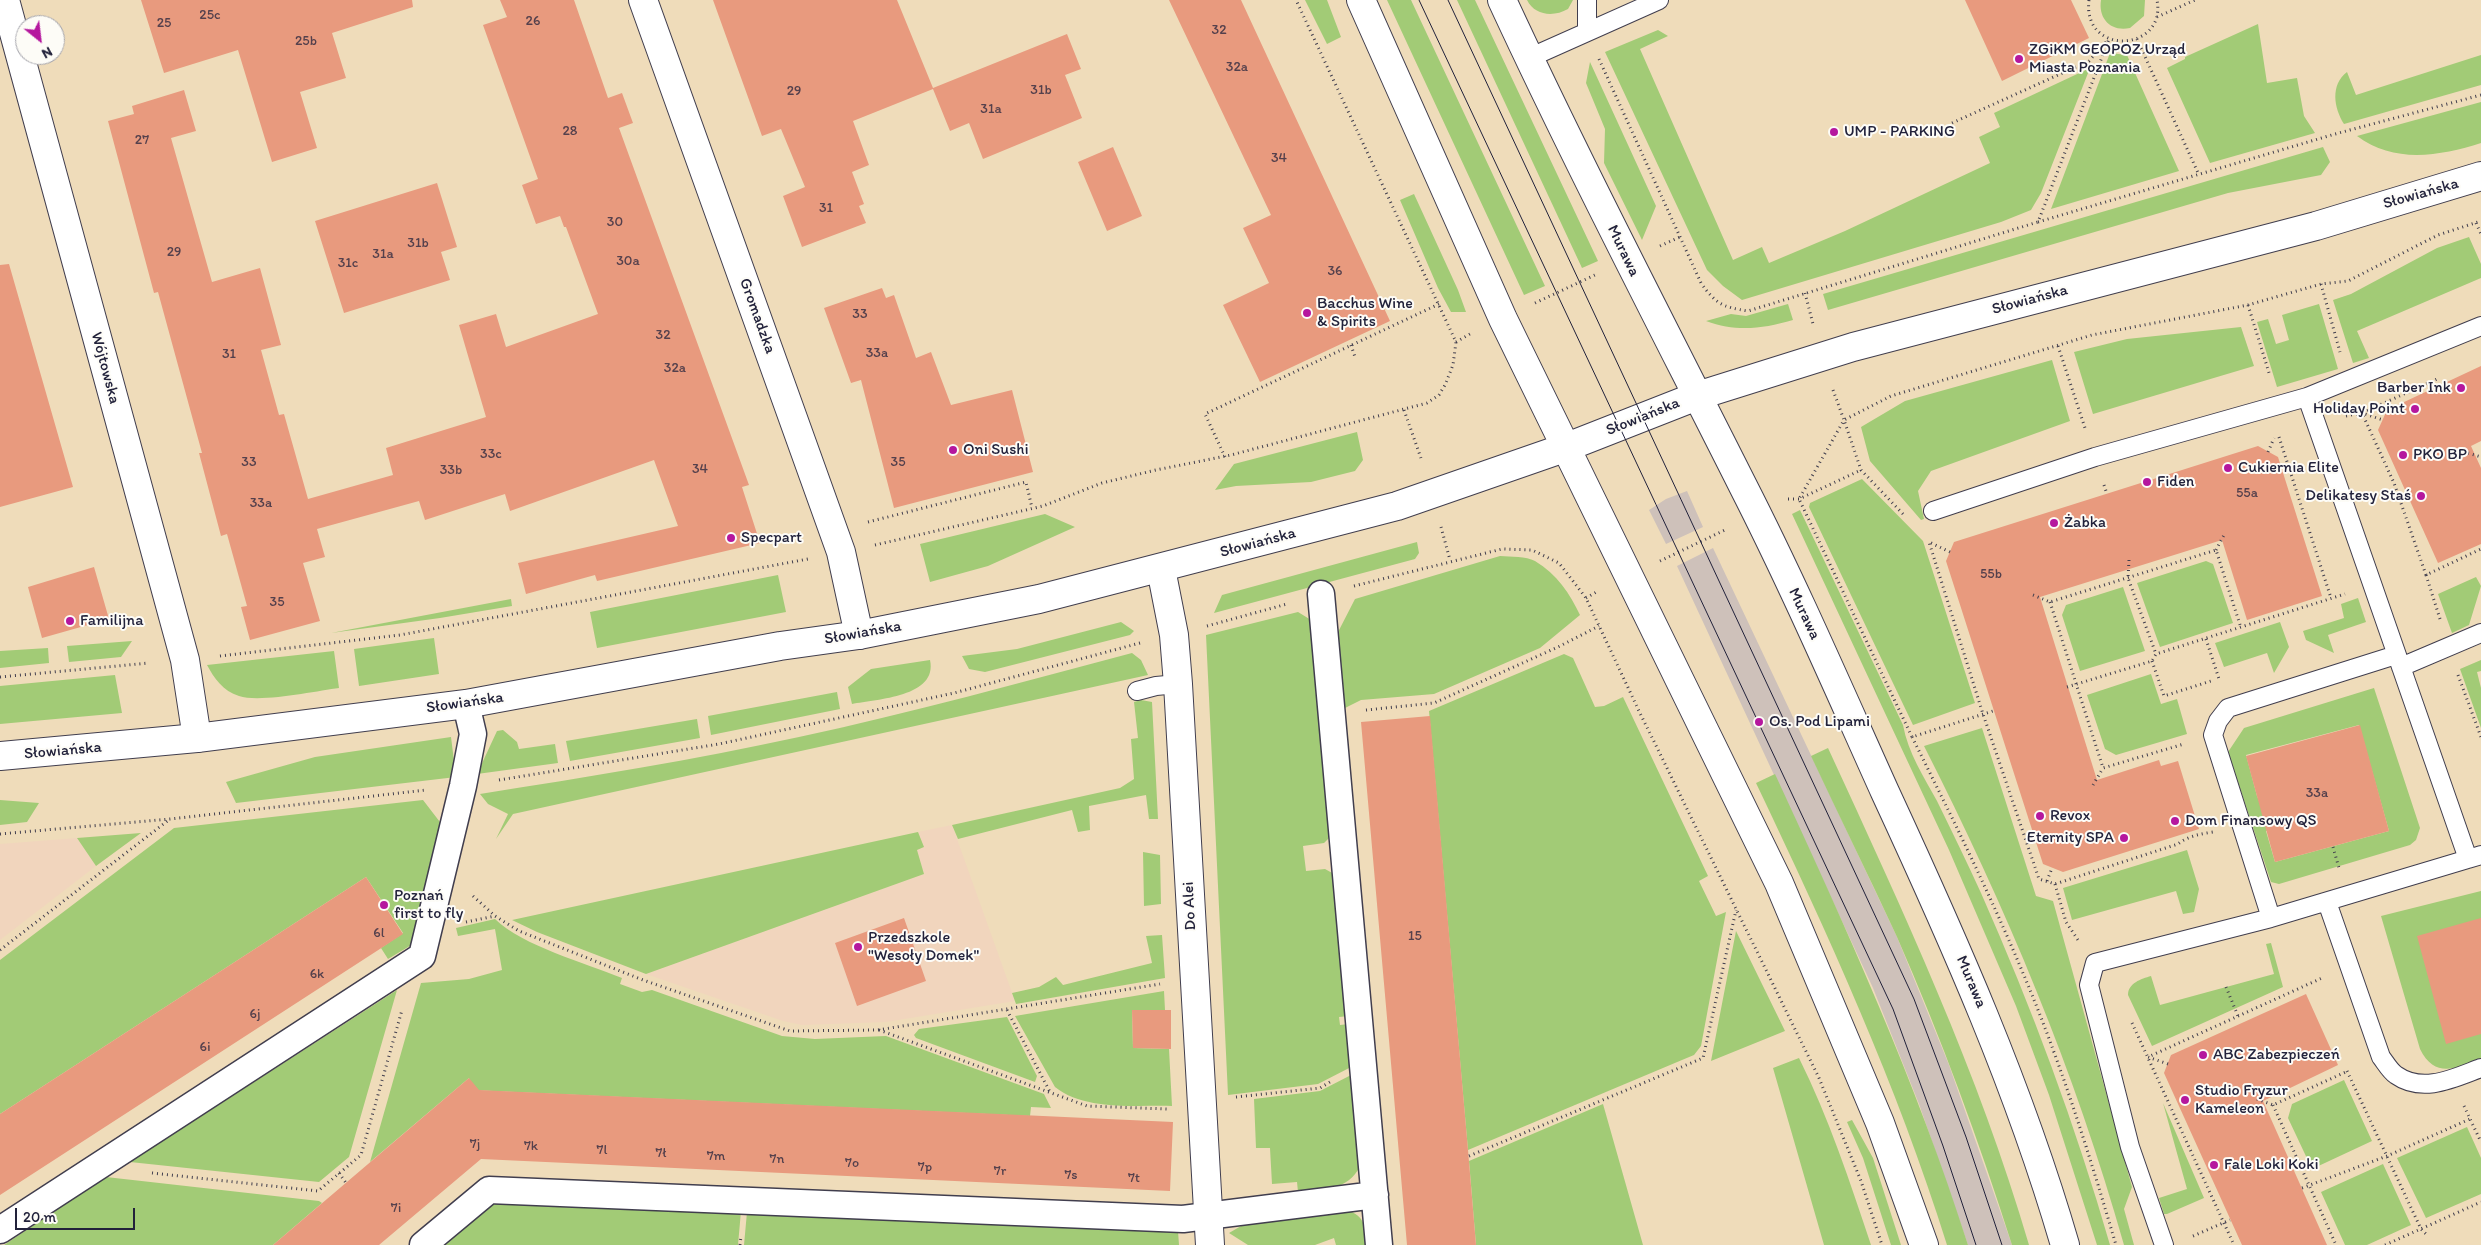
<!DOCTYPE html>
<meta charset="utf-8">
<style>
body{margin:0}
#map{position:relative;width:2481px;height:1245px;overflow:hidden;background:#efdcba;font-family:Itim,sans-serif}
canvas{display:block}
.north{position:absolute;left:15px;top:15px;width:50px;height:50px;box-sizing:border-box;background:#fdfcf7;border:1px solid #a5a5ac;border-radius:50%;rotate:151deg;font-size:14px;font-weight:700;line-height:20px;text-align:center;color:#22223b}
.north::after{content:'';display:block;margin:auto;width:18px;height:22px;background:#b5179e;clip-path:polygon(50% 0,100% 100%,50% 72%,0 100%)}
.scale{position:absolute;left:15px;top:1208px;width:120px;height:22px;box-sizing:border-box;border:2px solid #22223b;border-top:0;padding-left:6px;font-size:15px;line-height:18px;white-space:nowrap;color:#22223b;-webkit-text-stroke:4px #fdfcf7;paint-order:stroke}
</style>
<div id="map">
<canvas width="2481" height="1245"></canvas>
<div class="north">N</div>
<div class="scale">20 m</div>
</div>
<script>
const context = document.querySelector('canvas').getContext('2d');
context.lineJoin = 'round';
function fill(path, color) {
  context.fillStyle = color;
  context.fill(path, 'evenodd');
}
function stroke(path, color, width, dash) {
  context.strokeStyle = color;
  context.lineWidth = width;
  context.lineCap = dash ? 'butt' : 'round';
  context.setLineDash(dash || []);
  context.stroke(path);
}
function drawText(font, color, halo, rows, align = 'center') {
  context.font = font + ' Itim,sans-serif';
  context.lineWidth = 4;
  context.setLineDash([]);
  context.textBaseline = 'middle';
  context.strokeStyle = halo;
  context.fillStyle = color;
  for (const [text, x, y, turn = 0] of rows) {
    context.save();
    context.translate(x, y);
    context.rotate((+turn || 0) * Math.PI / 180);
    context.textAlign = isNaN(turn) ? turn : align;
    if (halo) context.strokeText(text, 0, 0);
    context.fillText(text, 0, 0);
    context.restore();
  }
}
fill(new Path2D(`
 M952,825l63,176 -129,21 -84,3 -19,-4 -137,-47 278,-100 -7,-24 7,-3 -6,-15z
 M77,838l19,28 -96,74v-96z`), '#f1d5bd');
fill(new Path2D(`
 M1687,491l16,36 -37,17 -17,-34 17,-11z
 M1713,548l184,389 52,128 63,180h-44l-49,-141 -46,-116 -196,-422z`), '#cec1ba');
fill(new Path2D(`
 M1305,0h22l14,37 -14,7z
 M1387,0h24l134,286 -21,9z
 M1457,0h18l123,261 -16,7z
 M1527,0h46l-5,9c-14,8 -33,7 -41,-9z
 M2101,0h44l-1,16 -14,12c-19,4 -32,-9 -29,-28z
 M2258,24l9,59 30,-5 7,38 11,17 -105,30 -43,-95 18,-9v-2z
 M1658,30l10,6 -28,13 93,211 29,-13 7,16 76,-32 145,-68 -11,-26 21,-10 -6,-14 96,-45 -49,125 -10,17 -30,12 -259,78 -19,-14 -16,-16 -102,-218z
 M2110,53l17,2 52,116 -128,38z
 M2481,55v30l-137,39c-10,-16 -14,-39 3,-52l9,23z
 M1590,62l66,144 -14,34 -38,-77 1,-34 -19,-46z
 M2481,102v41c-41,13 -87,21 -124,-7z
 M2323,147l7,15 -9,13 -93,18 -400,117 -5,-16z
 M1414,194l44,96 8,22h-15l-13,-24 -38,-88z
 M2469,237l12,27v14l-124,53 12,27 -16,5 -20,-63 18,-6 86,-46z
 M1788,304l5,16c-31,9 -57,12 -87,1l25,-7 15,2z
 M2319,304l19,65 -61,18 -20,-65 11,-3 8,25 13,-4 -7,-25z
 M2241,327l13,39 -161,48 -19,-62 53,-13z
 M2052,360l18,61 -139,50 -13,20 6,28 -3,1 -51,-59 -9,-34 44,-26z
 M1357,432l6,28 -8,11 -44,11 -75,4 -21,4 19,-26z
 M1862,479l61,62 52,162 -62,22 -104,-218 1,-4z
 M1800,510l103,215c5,28 21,52 34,76 15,31 30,61 44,92 51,115 94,231 129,352h-13l-48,-150 -33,-89 -67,-156 -157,-336z
 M1045,514l30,13 -87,39 -58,16 -10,-38z
 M1417,542l2,11 -4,6 -201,54 8,-18z
 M1500,556c11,1 26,0 35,5 22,13 35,33 45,54l-40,33 -106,46 -73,6 -18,9 -7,-73 19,-37z
 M2206,561l7,3 20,59 -73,24 -23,-64z
 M778,575l8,37 -189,36 -7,-36z
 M2476,577l5,9 -12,39 -17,8 -14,-39z
 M2123,587l22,64 -65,20 -18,-56 4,-10z
 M2358,598l8,24 -38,13 6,18 -28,-13 -3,-9 41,-13 -3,-14z
 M511,599l1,7 -72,12 -109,15z
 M1298,612l13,8 20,216 -7,7 -21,3 3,25 19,-2 9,5 15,142 -10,1 1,8 9,-1 4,42 -35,18 -90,11 -22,-460z
 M1121,622l13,9 -4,4 -145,37 -16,-3 -7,-13 55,-7z
 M2280,622l9,25 -15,26 -7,-20 -43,14 -9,-24z
 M434,638l5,36 -80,12 -5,-37z
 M132,641l-11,16 -52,5 -2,-16z
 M48,648l1,15 -49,5v-17z
 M334,651l5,37c-23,3 -79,15 -100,8 -16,-5 -25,-18 -32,-31z
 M1132,653l9,7 7,15 -635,139 -17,25 12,-25 -20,-10 -8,-10c107,-17 214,-34 319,-57 112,-24 223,-55 333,-84z
 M1564,654l9,4 22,49 9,-1 19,-9 85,179 -9,5 17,35 10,-4 -25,134 -7,9 -12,5 -214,90 -39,-439z
 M930,660c8,37 -53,39 -78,44l-4,-17 23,-18z
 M2481,660v11l-4,1 4,16v40l-21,-59z
 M2151,674l10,30 16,-5 10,35 -71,21 -11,-6 -18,-54z
 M115,675l7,38 -122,11v-38z
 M2374,688l46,140 -4,12 -6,5 -131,39 -8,-2 -43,-130 16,-24zM2359,725l30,106 -114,31 -9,-31 5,-2 -14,-33 -11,-41z
 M837,692l3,17 -129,26 -3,-19z
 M1141,700l11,2 6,117h-9l-3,-24 -57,11 1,24 -12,2 -6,-22 -114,29 -6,-14 168,-37 14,-9 -3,-40 7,-1 -4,-36z
 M697,719l3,19 -130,23 -4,-20z
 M1982,728l54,168 17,5 79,286 -8,22 10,36h-10c-49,-174 -118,-338 -200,-499z
 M503,730l14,12 2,7 36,-5 3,19 -81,11 20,-43z
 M451,737l5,40 -220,26 -10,-21 89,-25z
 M1828,748c75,163 151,325 201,497h-17c-33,-104 -71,-208 -115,-308 -28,-61 -58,-121 -86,-181z
 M1775,774c72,156 141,307 193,471h-21c-50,-160 -119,-311 -191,-462z
 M0,800l39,3 -12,19 -27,3z
 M423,800l20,26 -30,118 -25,15 -7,-11 22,-15 -37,-56 -366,237v-154l174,-132z
 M918,832l6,15 -7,3 7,24 -278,100 -109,-42 -25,-12z
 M141,833l-45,33 -19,-28z
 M2187,850l12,39 -5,23 -11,2 -7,-23 -104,29 -9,-32z
 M1143,852l17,3 1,49 -17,2z
 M2481,891v169c-26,8 -46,19 -61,-11l-39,-133z
 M495,919c28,27 90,44 127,59l-2,6 22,8 10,-2 130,46 33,3 71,-3 158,58 7,14 -20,-1 -1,9 -558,-26 -3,-12 -99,84 51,-179 48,-4 33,-9 -7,-41 -37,7 -2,-8z
 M1736,931l49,100 -74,30z
 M1162,935l3,43 -149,26 -4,-11 27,-6 17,-10 7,8 89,-22 -6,-27z
 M2271,943l12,44 -131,59 -24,-51c0,-12 13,-16 23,-19l9,29 114,-31 -8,-30z
 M397,990l-48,167 -30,25 -189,-20z
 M1164,991l1,19h-33l1,38 36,1 3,57c-37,-1 -87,5 -117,-19l-40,-71z
 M1007,1017l30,59 -2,6 -119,-44 -2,-3 5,-6z
 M1799,1058c30,60 51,124 72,187h-47l-51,-177z
 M1353,1074l7,92c-12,25 -37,23 -62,26l-1,-10 -25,2 -2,-36h-14l-2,-49 66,-8z
 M2344,1080l28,61 -60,28 -24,-51 4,-14z
 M2163,1103l41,95 -37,16h-3l-5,-16 28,-9z
 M1603,1104l40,141h-167l-7,-84z
 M1852,1120l21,38 28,87h-10l-28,-87 -16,-36z
 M2467,1127l14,31v36l-55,24 -29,-60z
 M2383,1164l28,61 -44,20h-22l-24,-53z
 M106,1177l213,24 3,2 -49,42h-269z
 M491,1203l250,8 -3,34h-302z
 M1347,1210c18,6 19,18 22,35h-33l-2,-7 -19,7h-67l-19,-12 19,-11z
 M747,1212l431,19 1,14h-435z`), '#a2cb76');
fill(new Path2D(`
 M141,0h271l1,7 -81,26 14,45 -46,14 17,56 -45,14 -34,-112 -74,23z
 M500,0h74l34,98 14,-5 11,30 -14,5 130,357 -7,2 18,56 -163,38 -2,-6 -69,19 -8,-31 160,-37 -24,-66 -144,51 -5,-17 -80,26 -6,-19 -102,28 8,28 -22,6 17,58 -70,19 -9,-33 6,-1 -20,-72 -6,2 -22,-83h3l-44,-161 -4,1 -46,-172 26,-7 -2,-8 52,-16 12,41 -25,7 41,144 48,-14 21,77 -20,5 18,65 5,-1 24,85 85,-24 -7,-27 100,-31 -27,-92 37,-11 10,33 92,-33 -32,-87h-2l-4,-11 -24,8 -14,-39 16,-6 -55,-154 24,-8z
 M713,0h184l36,88 134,-54 14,35 -16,6 17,43 -99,41 -14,-36 -19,8 -17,-42 -80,32 16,44 -17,7 12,32 -5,2 7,17 -64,24 -19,-51 22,-9 -24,-58 -19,7z
 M1169,0h72l149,321 -130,61 -37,-77 46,-22 -26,-55 28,-13z
 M1965,0h106l18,38 -87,43z
 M1113,147l29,69 -35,15 -29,-69z
 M437,183l20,64 -16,5 9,28 -106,33 -29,-92z
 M9,264l64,223 -73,20v-242z
 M882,288l4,10 8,-3 22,63 15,-6 20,53 61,-15 21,82 -139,36 -33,-128 -10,3 -27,-75z
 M2481,366v75l-10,5 10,22v76l-43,19 -60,-133 9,-20z
 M2258,446l20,11 44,139 -75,24 -25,-80 -182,57 57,183 62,-20 2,6 17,-5 21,68 -136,43 -20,-8 -97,-303 8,-19z
 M94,567l15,52 -67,19 -14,-51z
 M1430,716l38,434 8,95h-69l-46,-523z
 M2360,725l29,106 -114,31 -29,-106z
 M366,877l37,57 -403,261v-81z
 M904,918l22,63 -69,25 -22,-63z
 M2481,918v116l-35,10 -29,-108z
 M2306,994l32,71 -75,36 64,144h-85l-78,-172 7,-18z
 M1132,1010h39v39l-38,-1z
 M469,1078l10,12 694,32 -3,69 -689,-32 -102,86h-106z`), '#e89a7e');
const service = new Path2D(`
 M1587,32v-32
 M1529,58l130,-58
 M2307,397l161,462 13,-4
 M1933,511l162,-54 212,-60 174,-71
 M2401,667l80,-34
 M1137,691l19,-5 22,-2
 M2327,902l54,155c4,5 9,14 15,18 27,19 58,3 85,-7
 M2271,918l-58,-183 5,-14 10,-13 168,-53
 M2164,1245l-34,-98 -41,-162 6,-22 176,-45 197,-59`);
const pedestrian = new Path2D(`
 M1321,594l58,651
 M0,1230l422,-274 41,-170 10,-52 -7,-30
 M423,1245l66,-55 694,29 192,-24`);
const minor = new Path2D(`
 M5,0l180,660 12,78
 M643,0l198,552 18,83
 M1161,569l13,66 4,49 32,561`);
const tertiary = new Path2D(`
 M1361,0l142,319 276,564 101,240 44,122
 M1502,0c76,164 160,325 241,486 51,100 96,204 142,306 69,149 134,295 180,453
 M0,756l197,-18 269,-34 314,-58 79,-11 180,-36 358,-93 170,-59 130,-51 156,-49 463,-121 165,-50`);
stroke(service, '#413e4e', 20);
stroke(pedestrian, '#413e4e', 29);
stroke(minor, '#413e4e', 30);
stroke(tertiary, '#413e4e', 30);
stroke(new Path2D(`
 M2089,0c-7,57 78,52 68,0
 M2157,17l38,-17
 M2137,39l62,136
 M1599,59l102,224c15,21 21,24 47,28l290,-89 71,-183
 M1952,123l137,-62 18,-20
 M2038,222l297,-88 146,-39
 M2476,223l5,11
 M1660,246l20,-9
 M2321,284l19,68
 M1805,293l8,31
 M1535,303l62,-29
 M2248,305l22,71
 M1456,342l14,-8
 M1351,345l4,12
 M2058,346l27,82
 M1833,390l11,30 -45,79 113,238 81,-26
 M1404,410l18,51
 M2346,416l16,-3 21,7
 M2279,437l52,161
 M2268,452l6,-14
 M2468,453l13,4
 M1225,457l-20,-43 234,-110
 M2104,485l3,9
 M1788,499h11l62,-29
 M1903,514l-42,-44 -17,-50 47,-24 201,-61 156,-30 73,-21 27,-3 90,-46 43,-14
 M868,522l158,-40 6,26
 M1441,527l9,33
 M875,545l168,-39 59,-23 54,-13 75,-15 196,-52 12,-8 6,-10 8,-20 3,-23 -160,-342
 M2216,550l9,-17
 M1950,552l-21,-10 54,172 56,165 16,5 123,-40c10,-8 22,-10 35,-12
 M2129,560l-1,18 28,76
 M1660,561l67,-32
 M2426,575l-32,-92 -32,-70 75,-34
 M1354,586l148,-37 30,1 27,13 27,35 53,113 180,367 42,103 21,64
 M2033,595l17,7 166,-52 25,78
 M1586,598l12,-7
 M2050,602l53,166 81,-24
 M2440,619l-14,-44 55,-26
 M1207,626l80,-22
 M2206,639l13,40
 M220,656l180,-21 408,-76
 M2152,661l12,35 47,-15
 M2458,675l23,62
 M0,677l149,-14
 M2067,687l85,-26 4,-7 189,-60
 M1366,710l68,-7 124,-56 41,-21
 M1912,737c38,76 75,151 108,229 39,91 68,184 96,279
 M499,780l220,-36 235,-51 186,-50
 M2093,785l10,-17
 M0,834l170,-15 256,-29
 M2333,847l6,21
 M2047,881l5,-13
 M2055,884l11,38 12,18
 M473,896l22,20 24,15 124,49 147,51 88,-1 282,-46
 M466,922l29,-6
 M0,950l170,-131
 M2226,987l12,29
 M1007,1010l43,82
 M2132,1023l102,222
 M879,1030l208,76 80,3
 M2168,1064l-20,-7 174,-79
 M2347,1071l74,158 6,6
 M1236,1097l84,-9 10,-6
 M2257,1099l16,6 75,-34
 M2273,1105l63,140
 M2464,1106l17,36
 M1469,1156l234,-98 33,-148
 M152,1173l166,18 43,-36 41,-145
 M339,1173l7,10
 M2302,1188l85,-32 83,-37
 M2193,1236l37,-16
 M740,1245l1,-9
 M2385,1245l96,-43`), '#413e4e', 3, [1, 4]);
stroke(service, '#fff', 18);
stroke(pedestrian, '#fff', 26);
stroke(minor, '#fff', 28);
stroke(tertiary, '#fff', 28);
stroke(new Path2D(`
 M1419,0l474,1009 50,137 33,99
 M1448,0l466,999 52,138 36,108`), '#22223b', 1);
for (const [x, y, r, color] of [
 [2019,59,5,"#b5179e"],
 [1834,132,5,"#b5179e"],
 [1307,313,5,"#b5179e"],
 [2461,388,5,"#b5179e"],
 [2415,409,5,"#b5179e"],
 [953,450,5,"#b5179e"],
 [2403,455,5,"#b5179e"],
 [2228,468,5,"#b5179e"],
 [2147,482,5,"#b5179e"],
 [2421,496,5,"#b5179e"],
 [2054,523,5,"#b5179e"],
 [731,538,5,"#b5179e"],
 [70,621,5,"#b5179e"],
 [1759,722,5,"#b5179e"],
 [2040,816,5,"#b5179e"],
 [2175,821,5,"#b5179e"],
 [2124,838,5,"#b5179e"],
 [384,905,5,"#b5179e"],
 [858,947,5,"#b5179e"],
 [2203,1055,5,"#b5179e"],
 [2185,1100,5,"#b5179e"],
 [2214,1165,5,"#b5179e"]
]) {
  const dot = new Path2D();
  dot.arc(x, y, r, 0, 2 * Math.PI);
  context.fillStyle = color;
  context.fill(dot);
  stroke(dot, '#fdfcf7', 2);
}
drawText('14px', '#54404c', null, [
 ["25c",210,15],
 ["26",533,21],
 ["25",164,23],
 ["32",1219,30],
 ["25b",306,41],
 ["32a",1237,67],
 ["31b",1041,90],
 ["29",794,91],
 ["31a",991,109],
 ["28",570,131],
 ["27",142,140],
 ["34",1279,158],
 ["31",826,208],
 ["30",615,222],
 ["31b",418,243],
 ["29",174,252],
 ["31a",383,254],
 ["30a",628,261],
 ["31c",348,263],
 ["36",1335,271],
 ["33",860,314],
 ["32",663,335],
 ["33a",877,353],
 ["31",229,354],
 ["32a",675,368],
 ["33c",491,454],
 ["33",249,462],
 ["35",898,462],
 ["34",700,469],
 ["33b",451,470],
 ["55a",2247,493],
 ["33a",261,503],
 ["55b",1991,574],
 ["35",277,602],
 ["33a",2317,793],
 ["6l",379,933],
 ["15",1415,936],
 ["6k",317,974],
 ["6j",255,1014],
 ["6i",205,1047],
 ["7j",475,1144],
 ["7k",531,1146],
 ["7l",602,1150],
 ["7ł",661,1153],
 ["7m",716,1156],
 ["7n",777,1159],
 ["7o",852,1163],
 ["7p",925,1167],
 ["7r",1000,1171],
 ["7s",1071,1175],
 ["7t",1134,1178],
 ["7i",396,1208]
]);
drawText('16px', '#22223b', '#fdfcf7', [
 ["ZGiKM GEOPOZ Urząd",2029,50],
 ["Miasta Poznania",2029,68],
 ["UMP - PARKING",1844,132],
 ["Bacchus Wine",1317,304],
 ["& Spirits",1317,322],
 ["Barber Ink",2451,388,"right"],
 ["Holiday Point",2405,409,"right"],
 ["Oni Sushi",963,450],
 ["PKO BP",2413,455],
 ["Cukiernia Elite",2238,468],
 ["Fiden",2157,482],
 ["Delikatesy Staś",2411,496,"right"],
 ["Żabka",2064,523],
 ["Specpart",741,538],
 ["Familijna",80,621],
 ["Os. Pod Lipami",1769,722],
 ["Revox",2050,816],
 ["Dom Finansowy QS",2185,821],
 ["Eternity SPA",2114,838,"right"],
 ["Poznań",394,896],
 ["first to fly",394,914],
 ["Przedszkole",868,938],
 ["\"Wesoły Domek\"",868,956],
 ["ABC Zabezpieczeń",2213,1055],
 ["Studio Fryzur",2195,1091],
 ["Kameleon",2195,1109],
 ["Fale Loki Koki",2224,1165]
], 'left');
drawText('16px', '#22223b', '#fdfcf7', [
 ["Słowiańska",2421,194,-16],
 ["Murawa",1623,251,64],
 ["Słowiańska",2030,300,-15],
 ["Gromadzka",757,316,70],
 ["Wójtowska",105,368,75],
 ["Słowiańska",1643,417,-22],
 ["Słowiańska",1258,543,-15],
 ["Murawa",1804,614,65],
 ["Słowiańska",863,633,-10],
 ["Słowiańska",465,703,-8],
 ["Słowiańska",63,751,-5],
 ["Do Alei",1190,906,-93],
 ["Murawa",1971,982,67]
]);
</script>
